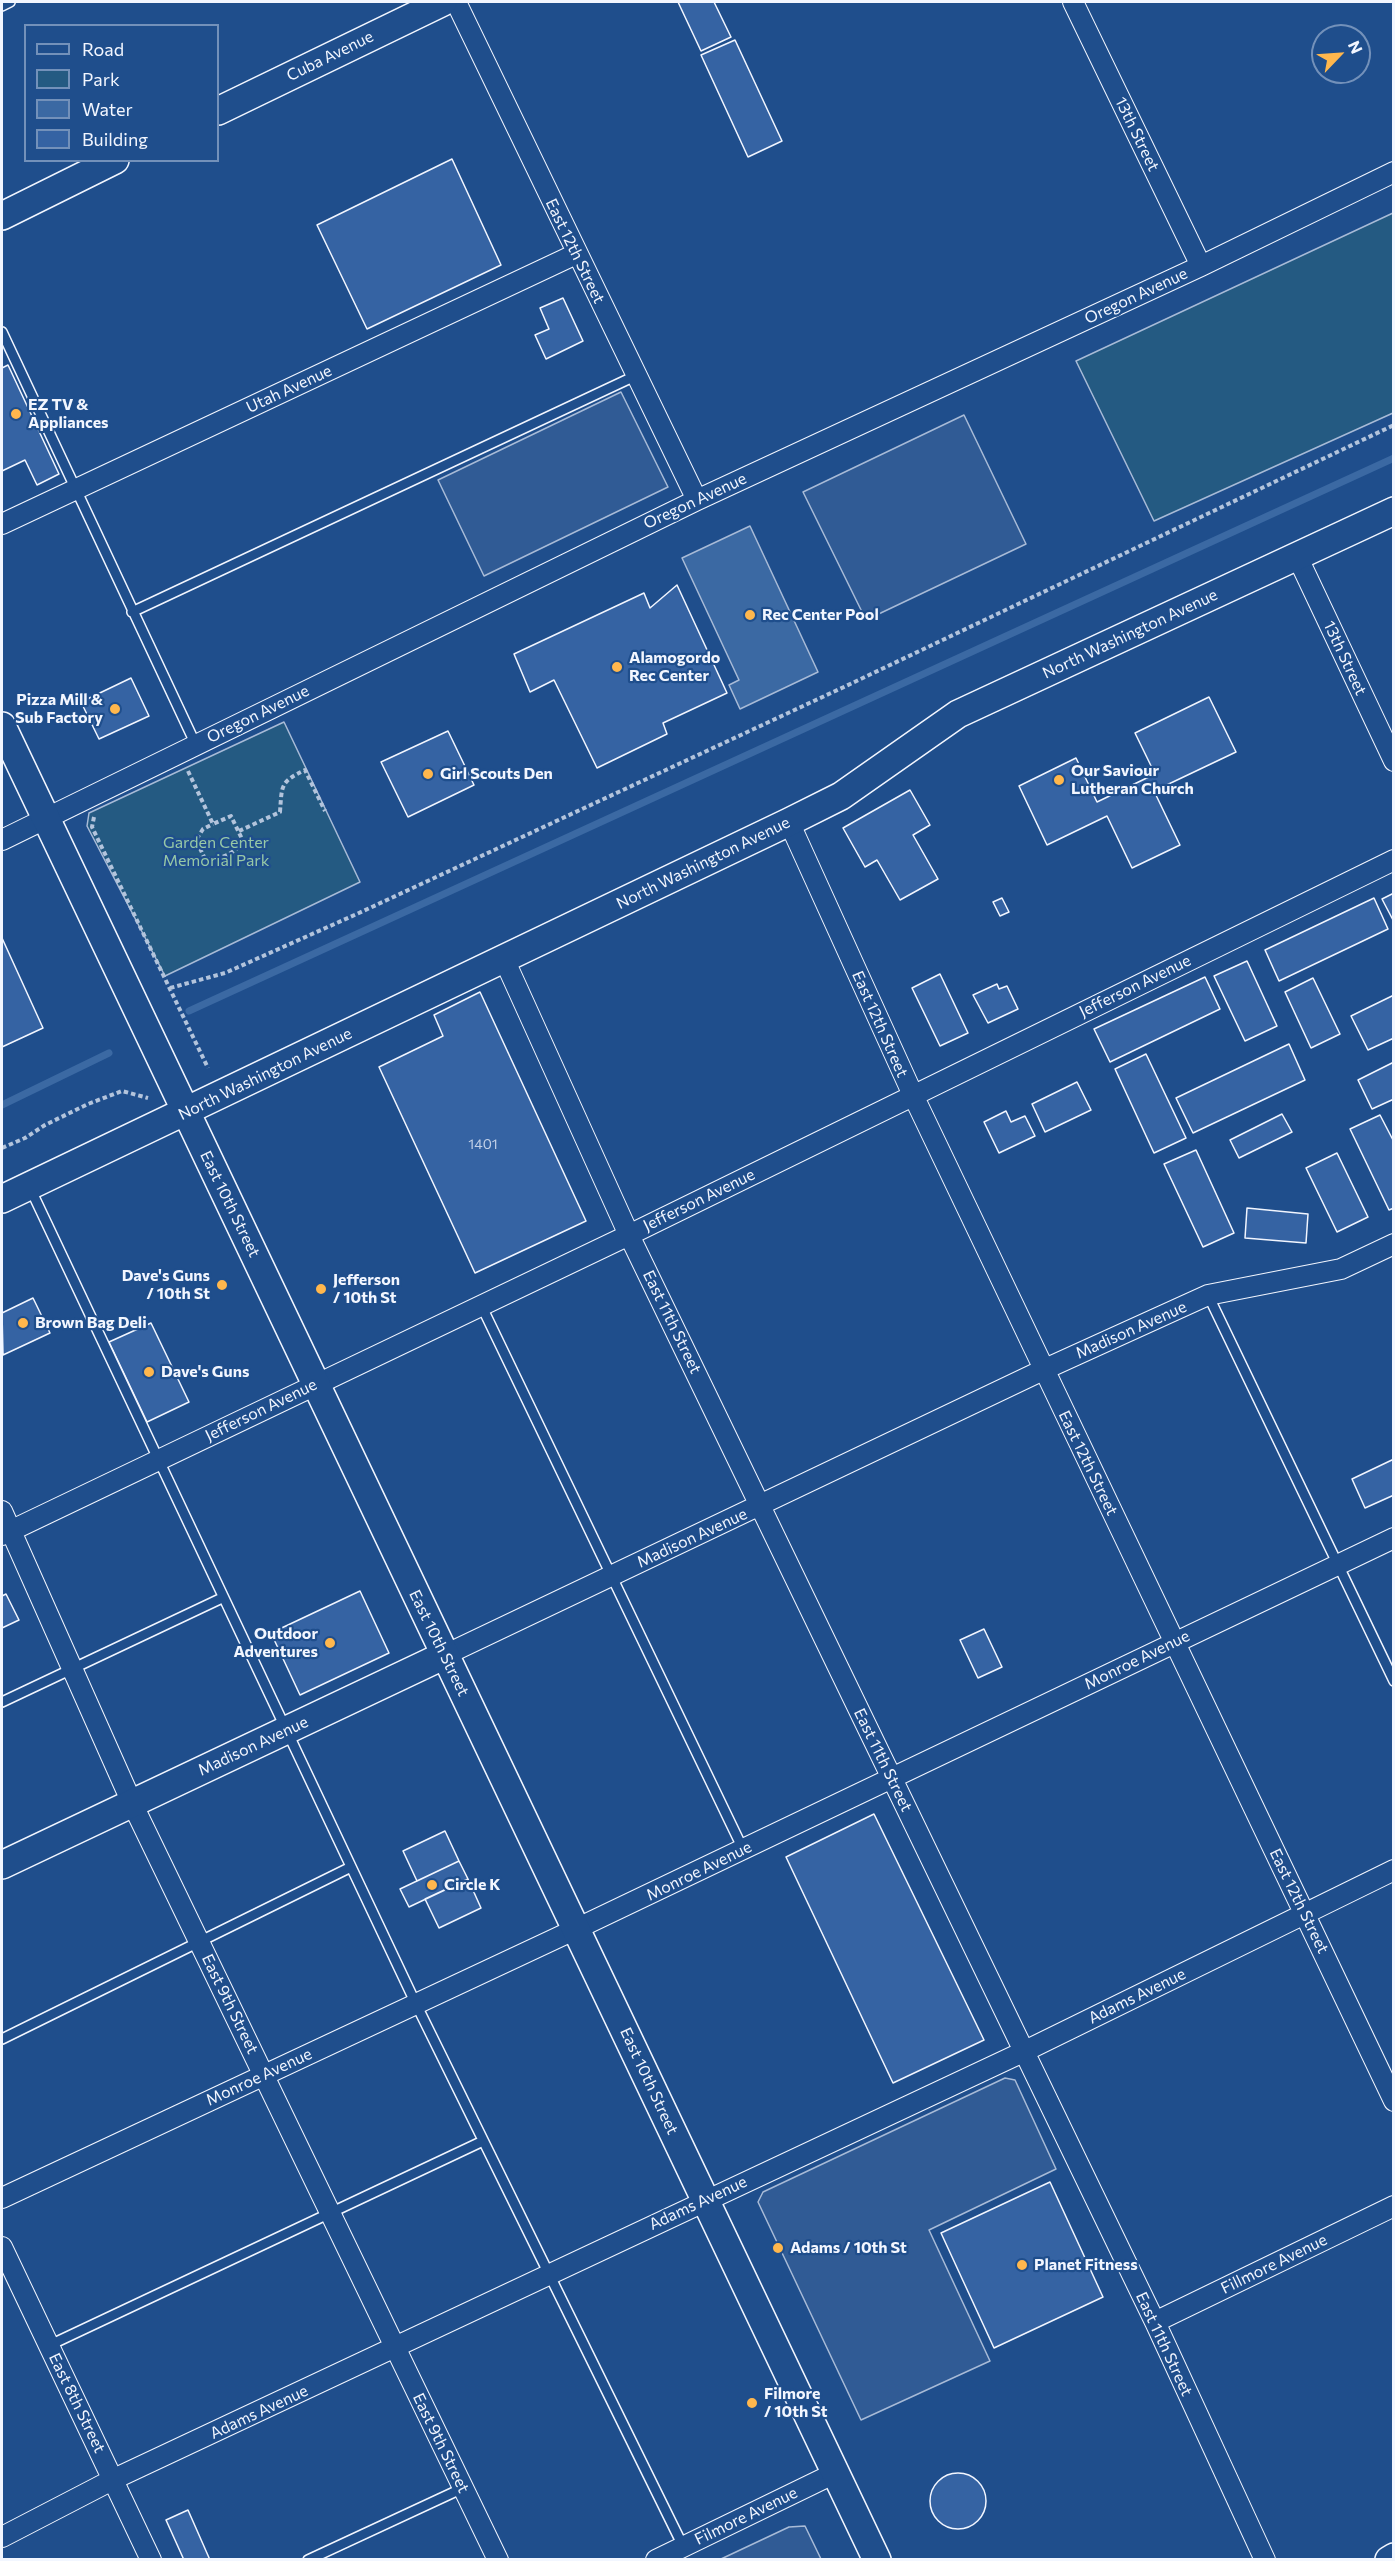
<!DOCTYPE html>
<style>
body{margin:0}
#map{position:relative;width:1395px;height:2561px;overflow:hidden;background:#1f4e8c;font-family:Commissioner,sans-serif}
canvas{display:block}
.frame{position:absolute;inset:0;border:3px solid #f2f6ff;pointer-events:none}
.legend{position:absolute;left:24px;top:24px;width:195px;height:138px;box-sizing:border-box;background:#1f4e8c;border:2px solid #7391ba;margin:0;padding:8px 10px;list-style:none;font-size:18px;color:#f2f6ff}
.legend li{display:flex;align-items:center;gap:12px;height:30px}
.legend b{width:30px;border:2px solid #7391ba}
.north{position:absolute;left:1311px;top:24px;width:60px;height:60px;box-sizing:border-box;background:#1f4e8c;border:2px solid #7391ba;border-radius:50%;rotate:65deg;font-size:16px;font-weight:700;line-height:24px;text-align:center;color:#f2f6ff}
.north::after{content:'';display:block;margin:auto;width:21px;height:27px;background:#ffb74d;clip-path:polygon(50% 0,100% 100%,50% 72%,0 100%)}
</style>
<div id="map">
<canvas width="1395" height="2561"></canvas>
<div class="frame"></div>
<ul class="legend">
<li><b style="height:8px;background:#1f4e8c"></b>Road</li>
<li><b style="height:16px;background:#245a82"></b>Park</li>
<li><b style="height:16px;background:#3b69a3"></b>Water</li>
<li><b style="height:16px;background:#3563a3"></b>Building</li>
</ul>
<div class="north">N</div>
</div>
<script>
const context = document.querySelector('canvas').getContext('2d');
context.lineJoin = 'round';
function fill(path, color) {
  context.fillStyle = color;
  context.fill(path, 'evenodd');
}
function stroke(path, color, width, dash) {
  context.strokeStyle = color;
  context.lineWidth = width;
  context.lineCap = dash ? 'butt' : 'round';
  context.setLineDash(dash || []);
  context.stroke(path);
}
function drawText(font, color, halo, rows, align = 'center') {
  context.font = font + ' Commissioner,sans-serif';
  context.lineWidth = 4.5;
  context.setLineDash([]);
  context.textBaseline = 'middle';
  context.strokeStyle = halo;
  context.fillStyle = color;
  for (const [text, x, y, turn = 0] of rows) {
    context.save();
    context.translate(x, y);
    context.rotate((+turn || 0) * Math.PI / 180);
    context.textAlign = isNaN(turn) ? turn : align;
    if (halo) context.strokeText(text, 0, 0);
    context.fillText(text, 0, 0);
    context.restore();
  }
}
const green = new Path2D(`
 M1393,213v200l-239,108 -78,-160z
 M284,722l76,160 -195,94 -78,-150 2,-13z`);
fill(green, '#245a82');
stroke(green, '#a8bbd7', 1.5);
const parking = new Path2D(`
 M621,392l47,95 -184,89 -46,-96z
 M964,415l62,129 -160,76 -63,-128z
 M1005,2078l10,2 41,89 -127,61 61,131 -129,59 -103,-218 5,-10z
 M805,2526l16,33h-100l68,-32z`);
fill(parking, '#305b95');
stroke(parking, '#a8bbd7', 1.5);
const water = new Path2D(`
 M750,526l68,146 -78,37 -11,-24 10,-5 -57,-122z`);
fill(water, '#3b69a3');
stroke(water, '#a8bbd7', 1.5);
stroke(new Path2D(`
 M189,1011l1205,-553
 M2,1105l107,-52`), '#3b69a3', 7);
const building = new Path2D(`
 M678,2h36l17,35 -30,14z
 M735,40l47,101 -34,16 -47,-102z
 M452,159l49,106 -134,64 -50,-104z
 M563,298l20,43 -37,18 -11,-24 14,-6 -9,-21z
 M8,365l51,109 -22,11 -12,-25 -23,11v-103z
 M677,585l50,108 -64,30 4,11 -70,34 -43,-88 -24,12 -16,-38 130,-61 6,15z
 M131,678l18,38 -50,23 -18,-37z
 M1209,697l27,55 -82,39 26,54 -48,23 -25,-52 -60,29 -28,-59 57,-28 21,44 58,-28 -20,-41z
 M448,731l26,54 -66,32 -27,-55z
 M910,790l20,35 -17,10 25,44 -38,21 -23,-40 -12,7 -22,-39z
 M1394,893v29l-12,-23z
 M1002,898l7,14 -9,4 -7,-14z
 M1374,898l14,31 -109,52 -14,-31z
 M2,938l41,90 -41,19z
 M1247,961l30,65 -32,15 -31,-65z
 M940,974l28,59 -28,13 -28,-58z
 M1205,977l15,32 -110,53 -16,-33z
 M1313,978l27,56 -29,14 -26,-56z
 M997,984l2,5 8,-3 11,23 -30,14 -15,-28z
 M480,992l106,229 -111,52 -96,-206 64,-31 -9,-21z
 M1394,995v43l-26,12 -17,-34z
 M1289,1044l16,36 -112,53 -17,-35z
 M1146,1054l40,84 -32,15 -39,-84z
 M1394,1062v37l-22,10 -14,-29z
 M1077,1082l14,28 -46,22 -13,-28z
 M1006,1111l5,11 14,-6 10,20 -36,17 -15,-31z
 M1282,1114l10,18 -53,26 -9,-18z
 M1380,1115l14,27v66l-5,2 -39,-81z
 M1196,1150l38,83 -31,14 -39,-83z
 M1337,1153l31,64 -31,15 -31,-64z
 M1247,1208l61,6 -2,29 -61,-5z
 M33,1298l17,35 -47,22 -1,-42z
 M151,1323l38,79 -42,20 -38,-80z
 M1394,1459v36l-29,13 -13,-29z
 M360,1591l29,62 -89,42 -29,-62z
 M6,1594l13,26 -17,8v-32z
 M984,1629l18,38 -24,11 -18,-38z
 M874,1814l110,226 -91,43 -107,-226z
 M445,1831l14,30 -42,20 -14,-30z
 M459,1861l9,18 -59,28 -9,-18z
 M468,1879l13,29 -42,20 -14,-29z
 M1050,2182l53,115 -109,51 -53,-115z
 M930 2501a28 28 0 1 1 56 0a28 28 0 1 1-56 0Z
 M188,2510l22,50h-26l-18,-40z`);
fill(building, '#3563a3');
stroke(building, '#f2f6ff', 1.5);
const lane = new Path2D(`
 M2,6l8,-4
 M2,332l194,413
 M132,612l503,-236
 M30,1188l386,816 267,542
 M1208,1295l186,386
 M481,1305l262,544
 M2,1702l220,-104
 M2,2039l349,-172
 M50,2345l433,-204
 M308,2560l155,-72`);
const street = new Path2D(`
 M456,2l241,498
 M1073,2l128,264
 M2,524l574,-270
 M1297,556l97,205
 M789,822l124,273 481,1006
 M2,840l695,-340 504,-234 193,-94
 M504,959l125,276 526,1087 110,238
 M2,1511l130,292 366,757
 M2,1535l627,-300 765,-375
 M445,1655l598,-285 165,-75 133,-26 53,-25
 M2,2198l574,-269 818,-391
 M2,2247l149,313
 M1155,2322l239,-116
 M2,2537l112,-58 909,-427 371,-182
 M656,2560l179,-87`);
const secondary = new Path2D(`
 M218,111l225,-109
 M2,216l113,-56
 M2,726l875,1834
 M2,1199l787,-377 52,-26 117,-82 436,-203
 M2,1865l443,-210
 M1389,2560l5,-3`);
stroke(lane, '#f2f6ff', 12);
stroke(street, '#f2f6ff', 22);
stroke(secondary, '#f2f6ff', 30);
stroke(new Path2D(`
 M188,771l25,53 18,-8 12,25c-10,14 -21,18 -38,18l-9,-19 7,-11 10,-5
 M94,817l-2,10 116,241
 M239,831l41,-19c2,-27 0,-30 25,-42l20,41
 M170,988l55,-15 134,-60 487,-227 548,-261
 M2,1148l23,-10 20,-13 43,-21 34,-13 26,7`), '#b3c4dc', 4, [4.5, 3]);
stroke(lane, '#1f4e8c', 9);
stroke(street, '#1f4e8c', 20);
stroke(secondary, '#1f4e8c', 27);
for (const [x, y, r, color] of [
 [16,414,6,"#ffb74d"],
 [750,615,6,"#ffb74d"],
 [617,667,6,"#ffb74d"],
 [115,709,6,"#ffb74d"],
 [428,774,6,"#ffb74d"],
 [1059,780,6,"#ffb74d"],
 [222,1285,6,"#ffb74d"],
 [321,1289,6,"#ffb74d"],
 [23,1323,6,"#ffb74d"],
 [149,1372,6,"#ffb74d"],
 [330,1643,6,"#ffb74d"],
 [432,1885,6,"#ffb74d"],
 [778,2248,6,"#ffb74d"],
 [1022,2265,6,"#ffb74d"],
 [752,2403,6,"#ffb74d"]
]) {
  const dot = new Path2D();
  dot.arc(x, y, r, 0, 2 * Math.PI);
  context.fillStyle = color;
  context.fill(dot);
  stroke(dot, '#1f4e8c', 2);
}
drawText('14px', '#c3d1e8', null, [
 ["1401",483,1144]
]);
drawText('16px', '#f2f6ff', '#1f4e8c', [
 ["Cuba Avenue",330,56,-26],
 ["13th Street",1137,134,64],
 ["East 12th Street",575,251,64],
 ["Oregon Avenue",1136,296,-25],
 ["Utah Avenue",289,389,-25],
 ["Oregon Avenue",695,501,-25],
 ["North Washington Avenue",1130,634,-25],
 ["13th Street",1345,658,65],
 ["Oregon Avenue",258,714,-26],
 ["North Washington Avenue",703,863,-26],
 ["Jefferson Avenue",1135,986,-26],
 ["East 12th Street",880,1024,66],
 ["North Washington Avenue",265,1074,-26],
 ["Jefferson Avenue",699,1200,-26],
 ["East 10th Street",230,1204,64],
 ["East 11th Street",672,1322,64],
 ["Madison Avenue",1131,1330,-24],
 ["Jefferson Avenue",261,1410,-26],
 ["East 12th Street",1088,1463,64],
 ["Madison Avenue",692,1538,-25],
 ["East 10th Street",439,1643,64],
 ["Monroe Avenue",1137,1660,-26],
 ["Madison Avenue",253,1746,-25],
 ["East 11th Street",883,1760,64],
 ["Monroe Avenue",699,1871,-26],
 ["East 12th Street",1299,1901,64],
 ["Adams Avenue",1137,1996,-26],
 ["East 9th Street",230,2004,64],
 ["Monroe Avenue",259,2077,-25],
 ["East 10th Street",649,2081,65],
 ["Adams Avenue",698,2203,-25],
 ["Fillmore Avenue",1274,2264,-26],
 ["East 11th Street",1164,2344,65],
 ["East 8th Street",77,2403,64],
 ["Adams Avenue",259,2412,-25],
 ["East 9th Street",441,2443,64],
 ["Filmore Avenue",746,2516,-26]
]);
drawText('bold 16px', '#f2f6ff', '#1f4e8c', [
 ["EZ TV &",28,405],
 ["Appliances",28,423],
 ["Rec Center Pool",762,615],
 ["Alamogordo",629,658],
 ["Rec Center",629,676],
 ["Pizza Mill &",103,700,"right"],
 ["Sub Factory",103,718,"right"],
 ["Our Saviour",1071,771],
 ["Lutheran Church",1071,789],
 ["Girl Scouts Den",440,774],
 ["Dave's Guns",210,1276,"right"],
 ["/ 10th St",210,1294,"right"],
 ["Jefferson",333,1280],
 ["/ 10th St",333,1298],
 ["Brown Bag Deli",35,1323],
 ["Dave's Guns",161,1372],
 ["Outdoor",318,1634,"right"],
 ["Adventures",318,1652,"right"],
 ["Circle K",444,1885],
 ["Adams / 10th St",790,2248],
 ["Planet Fitness",1034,2265],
 ["Filmore",764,2394],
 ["/ 10th St",764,2412]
], 'left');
drawText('16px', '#97c8a6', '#1f4e8c', [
 ["Garden Center",216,843],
 ["Memorial Park",216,861]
]);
</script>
